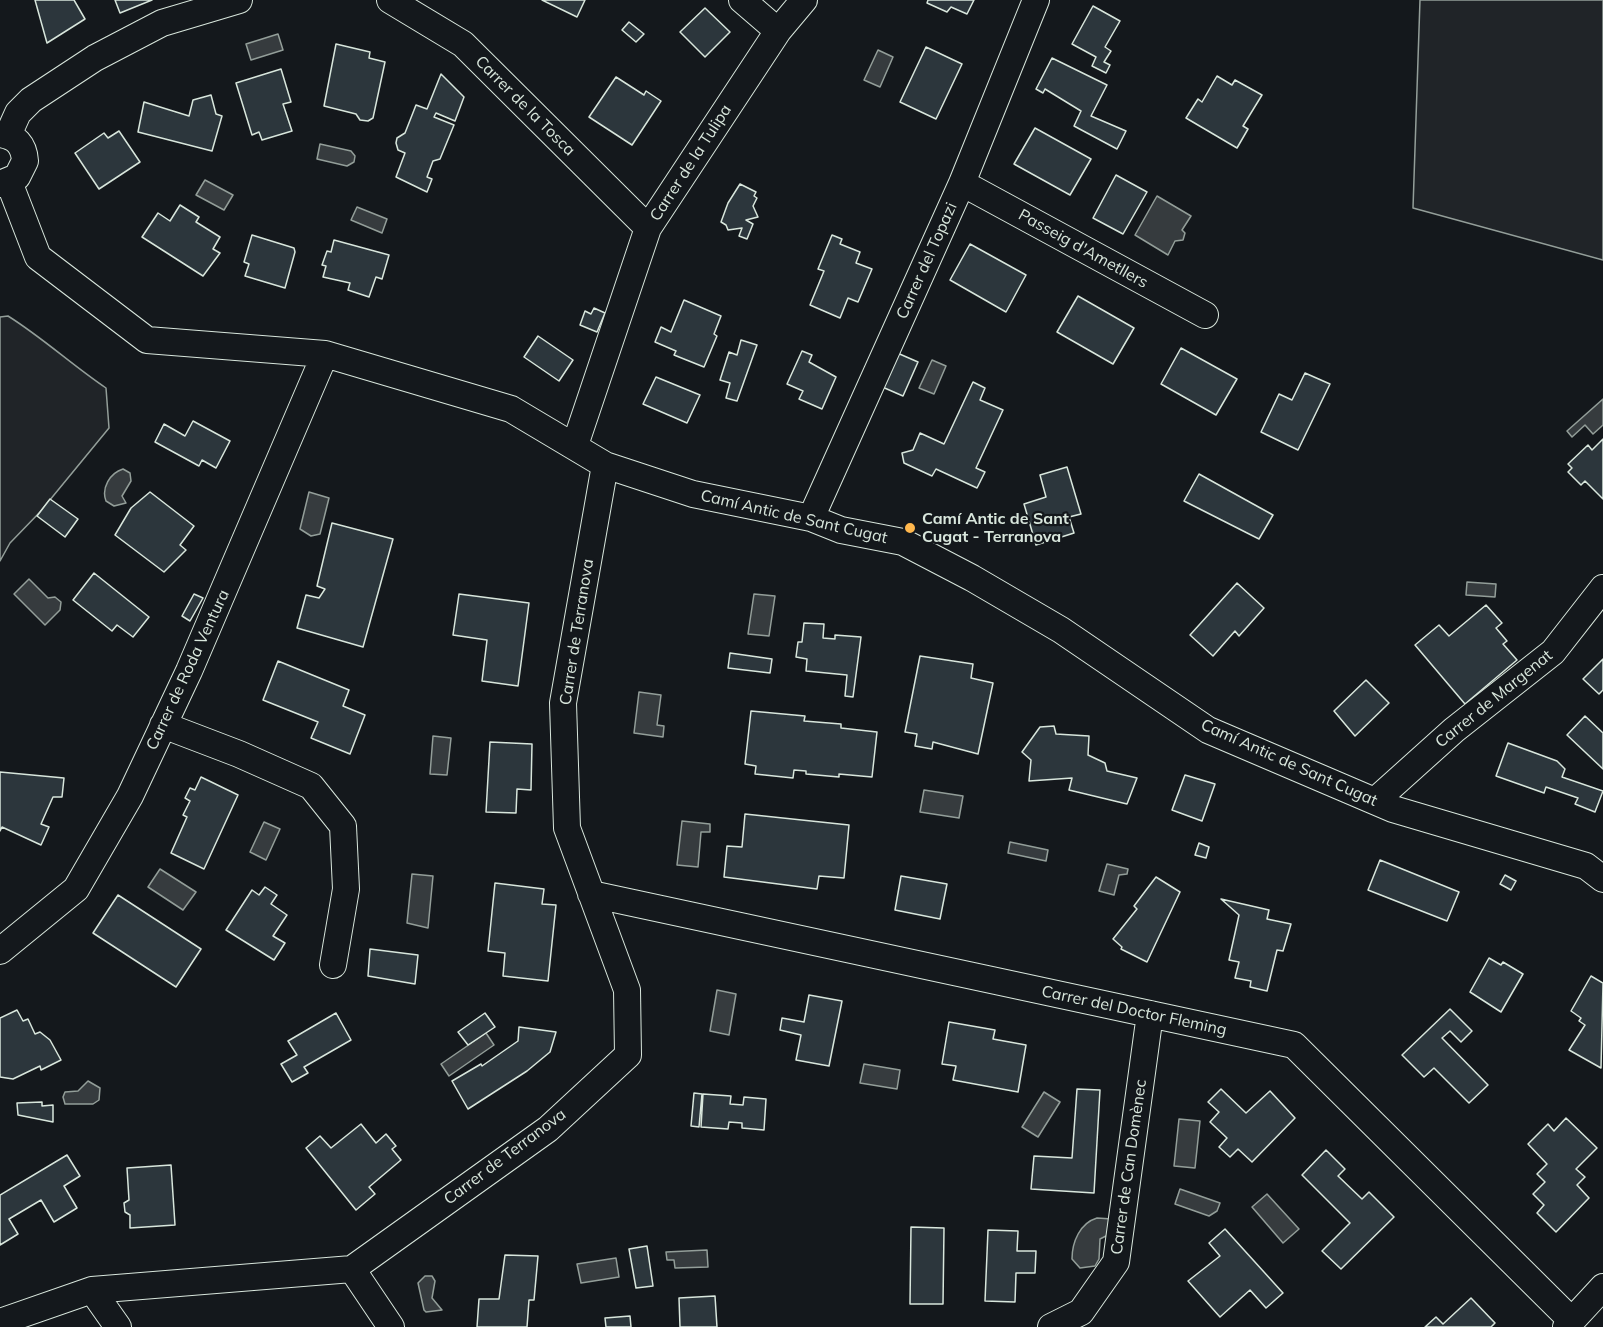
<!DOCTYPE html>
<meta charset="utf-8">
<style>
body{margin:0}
canvas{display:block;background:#14181c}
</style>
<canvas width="1603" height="1327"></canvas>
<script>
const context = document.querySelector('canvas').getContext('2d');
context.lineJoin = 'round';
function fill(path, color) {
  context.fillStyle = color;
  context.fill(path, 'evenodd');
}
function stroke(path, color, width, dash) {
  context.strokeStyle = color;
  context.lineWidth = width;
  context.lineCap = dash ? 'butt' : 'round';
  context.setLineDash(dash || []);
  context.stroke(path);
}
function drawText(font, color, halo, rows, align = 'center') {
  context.font = font + ' Mulish,sans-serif';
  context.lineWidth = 4.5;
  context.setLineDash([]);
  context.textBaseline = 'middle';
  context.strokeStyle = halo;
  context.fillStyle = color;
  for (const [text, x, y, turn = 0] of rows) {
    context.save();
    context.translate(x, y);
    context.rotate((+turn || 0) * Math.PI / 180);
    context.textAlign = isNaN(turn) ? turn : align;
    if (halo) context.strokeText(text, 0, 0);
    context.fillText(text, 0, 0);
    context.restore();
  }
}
const green = new Path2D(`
 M1420,0h183v260l-190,-52z
 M8,316c35,22 64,49 98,72l3,40 -69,84 -30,31 -10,18v-244z`);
fill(green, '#202428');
stroke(green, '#939e99', 1.5);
const water = new Path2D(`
 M278,34l5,16 -32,10 -5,-16z
 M878,50l15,7 -13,30 -16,-7z
 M320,144l31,7 4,5 -1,6 -7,4 -30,-7z
 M205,180l28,15 -9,15 -28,-15z
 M1157,196l34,20 -9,14 3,3 -2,7 -8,1 -7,14 -33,-20z
 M357,207l30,12 -5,14 -31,-13z
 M932,360l14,6 -12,28 -15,-6z
 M1603,399v26l-10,9 -8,-9 -13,12 -5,-6z
 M123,469l7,4 1,8 -9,15 4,7 -12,3 -8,-5c-5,-13 4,-28 17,-32z
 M309,492l20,6 -9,36 -9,2 -11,-7z
 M29,579l19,19 7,-1 6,5 -1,8 -15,15 -31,-31z
 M1467,582l29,2 -1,13 -29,-2z
 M754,594l21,2 -6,40 -21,-2z
 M639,692l22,3 -4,30 7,1 -1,11 -29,-4z
 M433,736l18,2 -4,37 -17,-1z
 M924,790l39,6 -4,22 -39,-6z
 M682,821l28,3v8h-9l-3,35 -21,-2z
 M264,822l16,7 -14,31 -16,-8z
 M1010,842l38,8 -2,11 -38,-8z
 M1107,864l21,5 -1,5 -8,1 -5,20 -15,-4z
 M160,869l36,23 -13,18 -35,-23z
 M412,874l21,2 -5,52 -21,-5z
 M717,990l19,4 -7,41 -19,-4z
 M486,1033l8,12 -45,31 -8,-12z
 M864,1064l36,6 -3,19 -37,-6z
 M88,1081l12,7 -1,12 -6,4h-28l-2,-7 2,-5 13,-1z
 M1044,1092l16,10 -22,35 -16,-10z
 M1179,1119l21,2 -5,47 -21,-2z
 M1180,1189l40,14 -3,8 -8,5 -34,-12z
 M1267,1194l32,35 -16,14 -31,-36z
 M1097,1218l15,1 -2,15 -10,5 -1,20 -4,7 -15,2 -8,-9c0,-17 8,-36 25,-41z
 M707,1250l1,17 -33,1 -1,-8h-7l-1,-8z
 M616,1258l3,19 -38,6 -4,-19z
 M425,1276h7l3,5 -3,17 10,12 -16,2 -2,-2 -6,-27z`);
fill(water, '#363b3e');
stroke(water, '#939e99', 1.5);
const building = new Path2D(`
 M35,0h39l11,19 -38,24z
 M115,0h37l-32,13z
 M542,0h43l-8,17z
 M928,0h46l-7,14 -16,-7 -4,5 -20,-9z
 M1093,6l27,15 -15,26 6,4 -7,11 6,3 -4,8 -14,-7 4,-9 -24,-13z
 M705,8l25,24 -25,25 -25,-25z
 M629,22l15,12 -8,8 -14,-12z
 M336,44l34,8 -1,6 16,4 -12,56 -5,3 -8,-1 -4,-6 -32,-8z
 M926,47l36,17 -26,55 -36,-17z
 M1052,58l55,27 -16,31 35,15 -9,18 -43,-23 7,-15 -36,-22 -2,4 -7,-4z
 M281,69l10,33 -8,2 9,27 -30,9 -3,-8 -7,3 -16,-52z
 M441,74l23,23 -9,24 -19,-8 -2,4 20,8 -14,34 -7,2 -6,16 5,2 -5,13 -31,-15 9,-24 -7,-3 -2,-7 1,-5 8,-5 11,-28 11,4z
 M1217,76l15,9 3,-5 27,15 -19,31 5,3 -11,19 -51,-30 12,-19 4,3z
 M616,77l28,18 2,-4 15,10 -29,44 -43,-28z
 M211,95l5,19 6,2 -10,35 -74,-19 6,-30 45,14 4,-16z
 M1035,128l56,31 -21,36 -56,-31z
 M119,131l21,31 -41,27 -24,-36 29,-20 4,5z
 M1116,175l31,17 -24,42 -30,-16z
 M740,184l16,8 -2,4 3,2 -4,8 5,11 -12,3 7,4 -6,15 -8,-3 3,-8 -14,2 -2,-5 -5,-3 7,-19z
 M180,205l19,12 -3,5 24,15 -7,12 7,4 -17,23 -61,-39 16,-24 12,8z
 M252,235l42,13 1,4 -10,36 -40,-12 4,-12 -5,-2z
 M832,235l10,4 -2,5 20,8 -4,11 16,6 -14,33 -10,-4 -8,20 -30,-13 14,-34 -6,-2z
 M334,240l55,15 -7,24 -6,-2 -7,20 -21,-7 2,-7 -27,-6 3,-11 -4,-1 5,-14 4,1z
 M970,244l56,31 -20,37 -56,-32z
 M1078,296l56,32 -21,36 -56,-32z
 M684,300l37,16 -7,18 3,2 -13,31 -30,-12 2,-4 -21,-9 6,-15 10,5z
 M594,308l11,5 -8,19 -17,-7 5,-14 6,3z
 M538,336l35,24 -14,21 -35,-24z
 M741,340l16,5 -20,56 -11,-3 4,-15 -10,-3 9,-28 8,3z
 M1181,348l56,31 -21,36 -55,-31z
 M802,351l10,4 -3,7 27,15 -14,32 -23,-10 4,-8 -16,-7z
 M895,352l23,10 -15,34 -23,-10z
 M1305,373l25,11 -32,66 -37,-18 18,-38 13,6z
 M656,377l44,18 -13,28 -44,-19z
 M973,382l12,6 -5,12 23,10 -27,58 9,4 -8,16 -41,-19 -4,7 -28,-13 -2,-10 11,-3 7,-17 24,11z
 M193,421l37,20 -14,27 -14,-8 -3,6 -44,-24 9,-18 21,12z
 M1603,439v60l-18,-18 -4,4 -13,-13 4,-4 -4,-4 20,-19 4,5z
 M1067,467l14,47 -12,3 5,16 -38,12 -12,-41 22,-7 -6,-22z
 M1199,474l74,41 -14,24 -75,-38z
 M150,492l44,34 -14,19 6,5 -22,22 -49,-37 16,-27z
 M50,499l28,20 -13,18 -28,-21z
 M332,523l61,16 -30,108 -66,-19 9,-33 13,3 6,-9 -8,-3z
 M94,573l55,44 -16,20 -16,-12 -5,6 -39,-31z
 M1237,583l27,25 -25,28 -4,-5 -22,25 -23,-21z
 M194,594l9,4 -13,23 -8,-5z
 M459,594l70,9 -11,83 -36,-5 5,-41 -34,-5z
 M1486,605l16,18 -6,5 11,13 -4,3 14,16 -52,44 -50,-59 24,-20 10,11z
 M804,623l20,1 -1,14 12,1v-4l26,2 -8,60 -8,-1 2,-21 -41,-4 1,-12 -11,-2 2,-15h4z
 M730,653l42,6 -2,14 -42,-5z
 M920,656l53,8 -2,14 22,5 -15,71 -45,-12 -1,7 -17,-3 2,-12 -12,-2z
 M1603,659v31l-4,4 -16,-15z
 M278,661l71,29 -6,16 22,9 -15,39 -39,-16 7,-16 -55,-22z
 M1366,680l23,23 -34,33 -21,-25z
 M751,711l54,5 -1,5 37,3v4l36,4 -5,45 -33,-3v3l-33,-3v-3l-12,-1 -1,8 -38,-4 1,-8 -11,-2z
 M1585,716l18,17v36l-36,-34z
 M1054,726l2,8 33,2 -1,19 17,8 2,8 30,7 -10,26 -58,-14 3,-12 -43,3 2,-21 -9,-8 18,-25z
 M490,742l42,2 -1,46 -14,-1 -1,24 -30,-1z
 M1508,743l49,18 8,8 -3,8 41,14 -8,21 -20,-8 3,-6 -32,-11 -2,6 -48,-17z
 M0,772l64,6 -2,19h-9l-12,27 8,3 -8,18 -39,-18 -2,4z
 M1185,775l30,9 -13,37 -30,-11z
 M201,777l37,18 -34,74 -33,-16 16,-36 -4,-2 7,-14 -5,-3 5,-10 5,2z
 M745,814l104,11 -5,53 -25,-2 -2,13 -93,-12 3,-31 15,1z
 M1199,843l10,4 -3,11 -11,-3z
 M1380,860l79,32 -12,29 -79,-31z
 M1505,875l11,6 -5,9 -11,-6z
 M901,876l46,8 -7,35 -45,-9z
 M1156,877l24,15 -33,70 -26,-13 1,-2 -9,-8 24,-30 -3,-3z
 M495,883l49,6 -2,15 14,1 -8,76 -45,-5 2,-23 -17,-2z
 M265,887l12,8 -6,9 16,11 -14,21 12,7 -11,17 -48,-30 26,-40 7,5z
 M118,895l83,54 -25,38 -83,-54z
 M1221,899l48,11 -2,9 24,5 -8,27 -6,-1 -10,41 -17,-4 1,-6 -16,-3 4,-16 -10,-2 10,-45z
 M370,949l48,6 -3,29 -47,-8z
 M1489,958l12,7 2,-3 20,12 -22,38 -31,-20z
 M1591,976l12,7 -2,85 -32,-18 16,-25 -6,-4 2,-3 -10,-7z
 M809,995l33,6 -13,65 -33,-6 5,-25 -21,-5 2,-12 22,4z
 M1450,1009l22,22 -11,11 -11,-11 -8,7 46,47 -19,18 -35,-35 -10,9 -22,-22z
 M17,1010l6,11 5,-2 7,15 5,-2 10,8 11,20 -20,10 -1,-4 -27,13 -13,-2v-59z
 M336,1013l15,27 -47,27 4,6 -16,9 -11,-18 16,-9 -9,-14z
 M485,1013l10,14 -27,18 -10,-13z
 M949,1022l46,8 -2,9 33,6 -8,47 -65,-12 3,-14 -14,-2z
 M519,1027l37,5 -6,20 -23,19 -59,38 -16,-28 29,-17 1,2 36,-25z
 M1077,1089l23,1 -6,103 -63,-4 3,-33 38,2z
 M1221,1089l25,24 24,-22 25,27 -43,44 -14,-13 -8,8 -11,-10 8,-9 -17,-16 9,-10 -11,-10z
 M694,1093l8,1 -3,33 -8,-1z
 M703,1094l28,2 -1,8 13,1 1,-8 22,2 -2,31 -22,-2v-5l-13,-1 -1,7 -27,-2z
 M42,1102v4l11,-1v17l-35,-7 -1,-12z
 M1566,1118l31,30 -21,21 9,8 -8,8 12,13 -33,34 -19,-19 7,-8 -11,-11 12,-12 -8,-8 10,-10 -19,-20 20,-20 6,7z
 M361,1124l15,19 10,-9 10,12 -4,3 9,11 -32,27 6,7 -19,16 -50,-62 14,-12 11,12z
 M1326,1150l19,19 -7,7 24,23 7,-7 25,25 -53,52 -19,-18 28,-28 -48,-48z
 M67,1155l13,21 -16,10 13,22 -23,14 -13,-22 -32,19 9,15 -18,11v-50z
 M171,1165l4,60 -45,3v-13l-5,-3 -1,-9 5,-3 -2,-32z
 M911,1227l33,1 -1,76h-33z
 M1225,1229l58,64 -17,15 -16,-18 -30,27 -32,-36 32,-25 -11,-13z
 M988,1230l30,1 -1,20h19l-1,22h-19l-1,29 -30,-1z
 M647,1246l6,40 -17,2 -7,-39z
 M505,1255l33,1 -4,44h-5l-2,27h-50l2,-28h20z
 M715,1296l2,31h-37l-1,-29z
 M1471,1298l24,25 -4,4h-66l11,-10 7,7z
 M630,1316l1,11h-25l-1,-9z`);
fill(building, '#2c363c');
stroke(building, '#d8e6dc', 1.5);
const street = new Path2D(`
 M390,0l73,44 185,184
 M742,0l36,31
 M0,134c16,2 24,11 25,27l-8,16 -17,7
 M8,135l10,-22 13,-13 64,-42 67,-35 77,-23
 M9,182l29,75 109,83 178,14 186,55 94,56 88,29 118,24 30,12 62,12 69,36 89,52 147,100 185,79 193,57 17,13
 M962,183l243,132
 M575,445l73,-217 130,-197 26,-31
 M811,518l151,-335 74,-183
 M163,725l76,29 72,32 32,40 3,63 -13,76
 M1375,801l79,-71 99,-78 50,-64
 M591,894l703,151 278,276
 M0,951l76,-62 54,-93 59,-125 136,-317
 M352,1269l39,58
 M92,1290l26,37
 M0,1322l92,-32 260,-21 196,-140 80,-74 -1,-65 -60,-162 -4,-125 42,-238
 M1051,1327l30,-15 35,-50 34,-248
 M1566,1327l37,-40`);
stroke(street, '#d8e6dc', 28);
stroke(street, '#14181c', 26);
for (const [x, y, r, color] of [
 [910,528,6,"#ffb74d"]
]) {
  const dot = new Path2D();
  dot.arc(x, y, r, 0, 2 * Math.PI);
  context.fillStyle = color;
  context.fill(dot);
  stroke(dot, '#14181c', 2);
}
drawText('16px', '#d8e6dc', '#14181c', [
 ["Carrer de la Tosca",525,106,45],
 ["Carrer de la Tulipa",691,163,-57],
 ["Passeig d'Ametllers",1083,249,29],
 ["Carrer del Topazi",927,261,-66],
 ["Camí Antic de Sant Cugat",794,517,13],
 ["Carrer de Terranova",577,632,-81],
 ["Carrer de Roda Ventura",188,670,-65],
 ["Carrer de Margenat",1494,699,-39],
 ["Camí Antic de Sant Cugat",1289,763,24],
 ["Carrer del Doctor Fleming",1134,1011,12],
 ["Carrer de Terranova",505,1157,-37],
 ["Carrer de Can Domènec",1129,1167,-82]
]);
drawText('bold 16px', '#d8e6dc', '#14181c', [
 ["Camí Antic de Sant",922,519],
 ["Cugat - Terranova",922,537]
], 'left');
</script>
